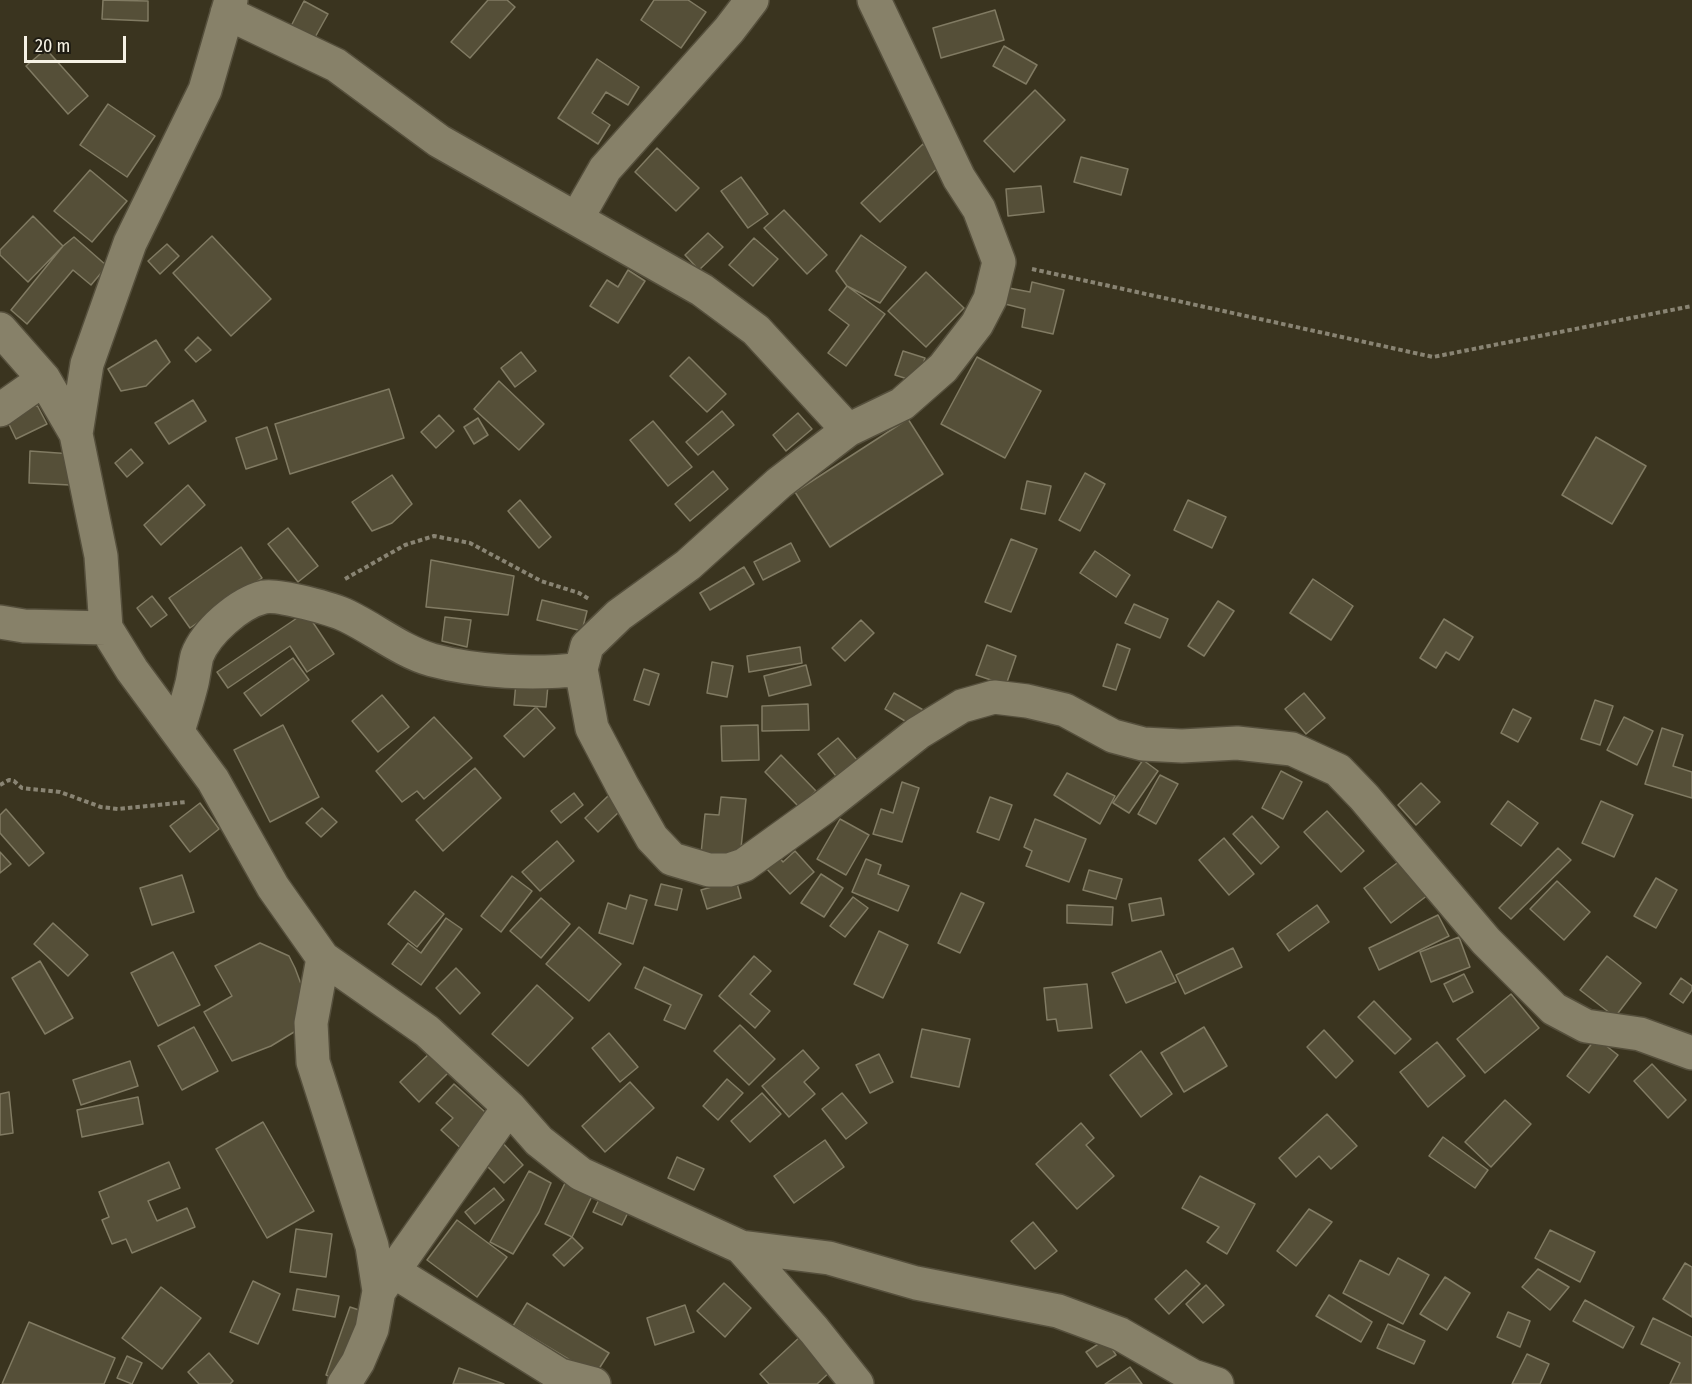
<!DOCTYPE html>
<style>
body{margin:0}
#map{position:relative;width:1692px;height:1384px;overflow:hidden;background:#3a341f;font-family:"Fira Sans Condensed",sans-serif}
canvas{display:block}
.scale{position:absolute;left:24px;top:36px;width:102px;height:27px;box-sizing:border-box;border:3px solid #f6f2e5;border-top:0;padding-left:8px;font-size:18px;line-height:21px;white-space:nowrap;color:#f6f2e5;-webkit-text-stroke:4px #1f1c13;paint-order:stroke}
</style>
<div id="map">
<canvas width="1692" height="1384"></canvas>
<div class="scale">20 m</div>
</div>
<script>
const context = document.querySelector('canvas').getContext('2d');
context.lineJoin = 'round';
function fill(path, color) {
  context.fillStyle = color;
  context.fill(path, 'evenodd');
}
function stroke(path, color, width, dash) {
  context.strokeStyle = color;
  context.lineWidth = width;
  context.lineCap = dash ? 'butt' : 'round';
  context.setLineDash(dash || []);
  context.stroke(path);
}
const building = new Path2D(`
 M103,0l45,1v20l-46,-2z
 M488,0h19l8,7 -45,51 -19,-16z
 M654,0h34l18,12 -25,36 -40,-28z
 M304,1l24,13 -15,27 -23,-13z
 M995,10l9,30 -63,18 -8,-30z
 M1004,46l33,19 -11,19 -33,-18z
 M46,49l42,47 -20,18 -42,-48z
 M597,59l42,28 -11,18 -22,-13 -14,21 18,12 -12,19 -40,-26z
 M1035,90l30,30 -51,52 -30,-31z
 M108,104l47,32 -28,41 -47,-32z
 M923,144l19,20 -62,58 -19,-19z
 M657,148l42,40 -23,23 -41,-39z
 M1081,157l47,12 -7,26 -47,-13z
 M90,170l37,31 -35,41 -38,-31z
 M741,177l27,37 -20,14 -27,-37z
 M1041,186l3,26 -36,4 -2,-27z
 M784,210l43,45 -20,19 -43,-46z
 M33,216l30,30 -35,36 -28,-27v-5z
 M708,233l15,14 -24,23 -14,-15z
 M861,235l45,32 -26,36 -33,-17 -11,-15z
 M212,236l59,63 -40,37 -58,-63z
 M74,237l33,29 -16,19 -18,-15 -46,54 -16,-14 52,-64z
 M754,238l24,21 -25,27 -24,-21z
 M167,244l12,12 -19,18 -12,-13z
 M628,270l17,11 -27,42 -28,-17 17,-26 11,7z
 M926,272l38,36 -38,39 -38,-36z
 M1032,282l32,8 -11,44 -31,-7 3,-18 -20,-5 4,-16 21,4z
 M847,286l38,28 -39,52 -18,-13 21,-28 -20,-15z
 M198,337l13,13 -15,12 -11,-12z
 M156,340l14,22 -24,24 -25,5 -13,-22z
 M903,351l22,7 -8,24 -22,-7z
 M521,352l15,19 -21,16 -14,-19z
 M689,357l37,37 -19,18 -37,-36z
 M977,357l64,34 -36,67 -64,-34z
 M499,381l45,43 -25,26 -45,-41z
 M389,389l15,49 -114,36 -15,-50z
 M193,400l13,21 -37,23 -14,-21z
 M37,405l10,19 -31,15 -9,-19z
 M722,411l12,14 -36,30 -12,-13z
 M798,413l14,16 -26,22 -13,-16z
 M439,415l15,16 -18,17 -15,-16z
 M478,418l10,17 -14,9 -10,-17z
 M908,419l35,55 -113,73 -35,-55z
 M653,421l39,46 -24,19 -38,-46z
 M267,427l10,32 -31,10 -10,-31z
 M1596,437l50,29 -34,58 -50,-29z
 M131,449l12,14 -16,14 -12,-14z
 M30,451l42,3 -2,31 -41,-2z
 M713,471l15,18 -38,32 -15,-17z
 M1085,473l20,11 -25,47 -21,-11z
 M392,475l20,29 -20,19 -20,8 -20,-29z
 M1027,481l24,5 -6,28 -24,-5z
 M188,485l17,20 -44,40 -17,-20z
 M520,500l31,37 -12,11 -31,-37z
 M1188,500l38,17 -14,31 -38,-18z
 M288,528l30,38 -20,16 -30,-38z
 M1011,539l26,10 -26,63 -26,-10z
 M791,543l9,18 -37,19 -9,-18z
 M241,547l21,31 -72,50 -21,-30z
 M1095,551l35,24 -14,22 -36,-24z
 M431,560l83,16 -6,39 -82,-8z
 M744,567l10,17 -44,26 -10,-17z
 M1313,579l40,27 -22,34 -41,-27z
 M152,596l15,19 -16,12 -14,-19z
 M542,600l45,11 -5,20 -45,-11z
 M1218,601l16,10 -30,45 -16,-10z
 M1134,604l34,15 -8,19 -35,-15z
 M306,612l28,42 -27,18 -17,-26 -62,42 -11,-16z
 M445,617l26,3 -4,27 -25,-6z
 M1444,619l29,18 -14,23 -13,-8 -10,16 -16,-10z
 M861,620l13,13 -29,28 -13,-13z
 M1117,644l13,5 -14,41 -13,-4z
 M987,645l29,11 -10,29 -30,-10z
 M800,647l2,16 -53,9 -2,-16z
 M293,658l16,22 -48,36 -17,-23z
 M712,662l21,4 -6,31 -20,-4z
 M806,665l5,20 -42,11 -5,-20z
 M644,669l15,5 -10,31 -15,-5z
 M516,682l32,3 -2,22 -32,-2z
 M894,693l31,18 -10,16 -30,-18z
 M1304,693l21,25 -19,16 -21,-25z
 M382,695l27,32 -31,25 -26,-31z
 M1595,700l18,6 -13,39 -19,-6z
 M808,704l1,26 -47,1v-25z
 M536,707l19,21 -31,29 -20,-21z
 M1513,709l18,9 -13,24 -17,-9z
 M434,717l38,41 -48,41 -7,-8 -15,11 -26,-31z
 M1624,717l29,14 -16,34 -30,-15z
 M283,725l36,72 -49,25 -36,-72z
 M758,725l1,35 -37,1 -1,-35z
 M1662,728l21,7 -10,31 19,6v26l-47,-14z
 M838,738l19,22 -21,16 -18,-22z
 M781,755l35,36 -17,16 -34,-35z
 M1143,760l15,11 -29,42 -16,-10z
 M475,768l26,30 -58,53 -27,-31z
 M1281,771l21,11 -19,37 -21,-11z
 M1067,773l48,23 -15,28 -46,-29z
 M1160,775l18,9 -22,40 -18,-10z
 M902,782l17,6 -17,54 -29,-8 8,-25 12,4z
 M1421,783l19,19 -24,23 -18,-20z
 M574,793l9,12 -22,18 -10,-12z
 M608,796l13,14 -23,22 -13,-14z
 M721,797l25,2 -6,59 -39,-4 4,-40 14,1z
 M990,797l22,8 -13,35 -22,-8z
 M1508,801l30,22 -17,23 -30,-22z
 M1601,801l32,14 -19,42 -32,-14z
 M200,803l19,26 -29,23 -20,-26z
 M322,808l15,14 -16,15 -15,-14z
 M6,809l38,44 -15,13 -29,-33v-18z
 M1327,811l37,40 -23,21 -37,-40z
 M1252,816l27,31 -18,17 -28,-30z
 M840,819l29,16 -23,40 -29,-16z
 M1035,819l51,20 -17,43 -43,-16 6,-15 -8,-4z
 M1224,838l30,36 -25,21 -30,-35z
 M557,841l17,20 -34,30 -18,-19z
 M1558,848l13,12 -60,59 -12,-11z
 M795,851l19,21 -24,22 -25,-27 12,-12 6,7z
 M0,852l11,12 -11,9z
 M866,859l15,6 -3,9 31,12 -11,25 -46,-19z
 M1401,860l27,35 -37,28 -27,-35z
 M1089,870l33,9 -6,20 -33,-9z
 M821,874l22,14 -19,29 -23,-14z
 M182,875l12,37 -42,13 -12,-37z
 M512,876l20,15 -31,41 -20,-16z
 M1656,878l21,12 -21,38 -22,-12z
 M736,880l5,18 -34,11 -6,-19z
 M1557,881l33,31 -26,28 -34,-31z
 M661,884l21,5 -5,21 -22,-5z
 M415,891l29,23 -27,33 -29,-23z
 M961,893l23,10 -24,50 -22,-10z
 M630,895l17,5 -14,44 -34,-11 9,-30 18,6z
 M853,897l15,11 -23,29 -15,-11z
 M541,898l29,26 -29,34 -31,-27z
 M1161,898l3,17 -32,6 -3,-17z
 M1067,905l46,2 -1,18 -45,-2z
 M1317,905l12,17 -40,29 -12,-17z
 M1438,915l11,21 -70,34 -10,-22z
 M446,918l16,11 -41,56 -29,-21 16,-21 13,10z
 M53,923l35,32 -20,21 -34,-32z
 M579,927l42,37 -32,37 -43,-37z
 M879,931l29,14 -25,53 -29,-14z
 M1459,937l11,30 -39,15 -11,-30z
 M260,943l29,13 6,12 9,24 -5,37 -28,17 -39,15 -28,-49 28,-16 -17,-30z
 M1233,948l9,19 -57,27 -9,-19z
 M1161,951l15,31 -50,21 -14,-30z
 M173,952l27,53 -42,21 -27,-53z
 M754,956l17,15 -21,23 20,17 -15,17 -36,-32z
 M1607,956l34,27 -26,34 -35,-27z
 M40,961l33,57 -28,16 -33,-56z
 M644,967l58,28 -17,34 -21,-9 7,-15 -36,-17z
 M456,968l24,25 -20,21 -24,-26z
 M1464,974l9,18 -20,10 -9,-18z
 M1681,978l11,8v4l-9,13 -13,-9z
 M1087,984l5,44 -34,3 -2,-12 -9,1 -3,-32z
 M537,985l36,33 -45,48 -36,-32z
 M1511,994l28,34 -54,45 -28,-34z
 M1374,1001l37,38 -16,15 -37,-37z
 M740,1025l35,34 -26,26 -35,-34z
 M194,1027l24,44 -36,19 -24,-44z
 M1204,1027l23,39 -43,26 -23,-39z
 M922,1029l48,10 -11,48 -48,-10z
 M1324,1030l29,31 -17,17 -29,-31z
 M609,1033l29,34 -18,15 -28,-34z
 M1596,1038l22,17 -29,38 -22,-17z
 M1437,1042l28,34 -37,31 -28,-35z
 M433,1050l19,19 -33,33 -19,-20z
 M803,1050l16,18 -15,14 11,12 -26,23 -27,-31z
 M1141,1051l31,43 -31,23 -31,-42z
 M879,1054l14,28 -23,11 -14,-28z
 M130,1061l8,25 -57,19 -8,-25z
 M1652,1064l34,36 -18,18 -34,-37z
 M727,1079l16,14 -25,27 -15,-14z
 M630,1082l24,26 -49,44 -23,-26z
 M454,1084l41,37 -29,32 -25,-23 12,-12 -17,-15z
 M9,1092l4,41 -13,2v-41z
 M762,1093l19,21 -31,28 -19,-21z
 M842,1093l25,30 -21,16 -24,-30z
 M138,1097l5,27 -61,13 -5,-27z
 M1505,1100l26,24 -40,43 -26,-25z
 M1327,1114l30,32 -26,23 -12,-13 -23,21 -17,-19z
 M263,1122l51,89 -47,27 -51,-89z
 M1081,1123l13,15 -8,7 28,31 -37,33 -41,-45z
 M1443,1137l45,33 -13,18 -46,-32z
 M500,1140l23,25 -19,18 -24,-24z
 M825,1140l19,27 -50,36 -20,-27z
 M677,1157l27,12 -10,21 -26,-12z
 M169,1162l11,26 -32,13 9,20 30,-13 8,19 -63,26 -6,-14 -14,5 -10,-24 7,-3 -10,-25z
 M529,1171l22,12 -12,29 -26,42 -23,-12z
 M569,1175l27,13 -24,49 -27,-13z
 M1200,1176l55,28 -28,50 -20,-12 12,-15 -37,-19z
 M494,1188l10,12 -29,24 -10,-12z
 M604,1189l29,13 -11,23 -29,-13z
 M1309,1209l23,13 -36,44 -19,-15z
 M457,1220l50,37 -30,40 -50,-37z
 M1033,1222l24,29 -22,18 -24,-28z
 M296,1229l36,5 -6,43 -36,-5z
 M1550,1230l45,22 -15,30 -45,-24z
 M572,1237l11,11 -19,18 -11,-11z
 M1398,1258l31,17 -26,49 -60,-31 17,-33 29,15z
 M1685,1263l7,4v50l-29,-18z
 M1538,1269l31,18 -19,23 -28,-23z
 M1186,1270l14,14 -31,30 -14,-15z
 M1445,1277l25,16 -23,37 -27,-16z
 M253,1281l27,13 -22,50 -28,-12z
 M724,1283l27,25 -26,29 -28,-26z
 M1206,1285l18,20 -21,18 -17,-19z
 M161,1287l40,31 -39,51 -40,-31z
 M297,1289l42,7 -4,21 -42,-7z
 M1329,1295l43,27 -11,20 -45,-26z
 M1585,1300l49,27 -11,21 -50,-27z
 M527,1303l82,50 -14,22 -82,-49z
 M685,1305l9,27 -39,13 -8,-27z
 M350,1307l12,4 -25,68 -11,-4z
 M1508,1312l22,9 -10,26 -23,-10z
 M1653,1318l39,19v47h-22l10,-21 -39,-19z
 M29,1322l86,36 -11,26h-102z
 M1388,1324l37,17 -11,23 -37,-16z
 M802,1335l31,34 -16,15h-48l-9,-10z
 M1106,1339l10,16 -19,12 -11,-15z
 M209,1353l24,28 -3,3h-31l-11,-12z
 M1527,1354l22,10 -9,20h-28z
 M127,1356l15,7 -10,21 -15,-6z
 M1130,1367l12,17h-37z
 M459,1368l45,16h-51z`);
fill(building, '#554f38');
stroke(building, '#817b63', 1.5);
const street = new Path2D(`
 M874,0l85,178 20,31 20,53 -9,37 -13,25 -34,44 -41,36 -54,26 -69,53 -91,82 -69,50 -32,31 -6,23 11,59 31,59 29,51 20,21 37,11h20l15,-5 79,-57 95,-75 44,-27 32,-9 33,4 38,9 48,26 30,8 39,2 55,-3 55,6 46,21 26,27 122,144 68,68 32,17 54,8 52,19
 M227,13l109,52 103,76 263,149 54,40 92,100
 M577,218l28,-49 124,-139 23,-30
 M0,329l44,50 32,55 25,122 5,72 26,42 81,110 60,107 50,71 104,73 82,76 30,34 42,33 160,73 73,83 43,54
 M0,410l44,-31
 M76,434l11,-70 43,-121 75,-153 26,-90
 M0,622l24,4 82,2
 M178,731c5,-16 10,-32 14,-48 2,-9 3,-19 5,-27 9,-24 42,-53 67,-59 14,-3 69,12 83,19 29,14 54,35 85,44 45,12 103,15 149,9
 M323,958l-12,65 2,39 59,184 7,45 -7,38 -14,33 -14,22
 M741,1247l88,11 87,25 142,28 62,23 73,42 24,8
 M393,1271l167,104 34,9
 M380,1290l129,-183`);
stroke(street, '#554f3c', 36);
stroke(new Path2D(`
 M1032,269l401,88 259,-51
 M345,579l60,-34 29,-9 36,7 71,38 38,12 10,6
 M0,785l9,-5 5,1 8,7 38,4 41,15 17,2 68,-7`), '#898473', 4, [4.5, 3]);
stroke(street, '#878169', 33);
</script>
